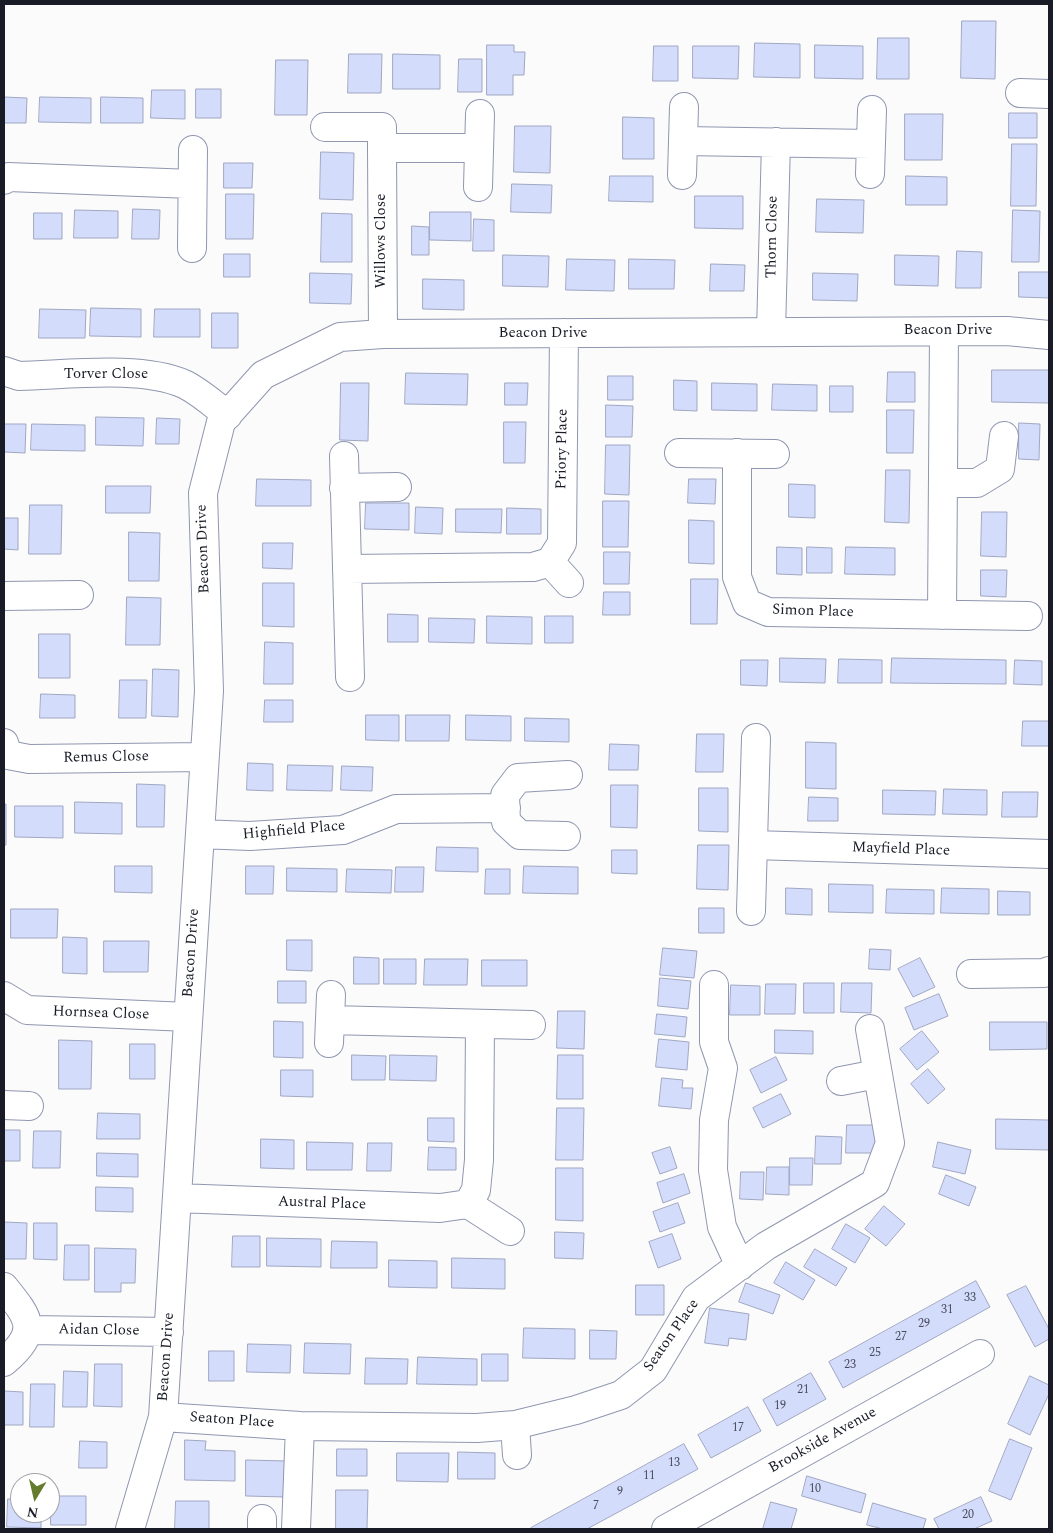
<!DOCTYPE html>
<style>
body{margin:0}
#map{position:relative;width:1053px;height:1533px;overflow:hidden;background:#fbfbfb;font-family:Spectral,serif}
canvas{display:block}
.frame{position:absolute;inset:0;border:5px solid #191c26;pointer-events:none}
.north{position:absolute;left:10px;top:1473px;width:50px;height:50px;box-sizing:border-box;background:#fff;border:1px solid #a3a4a8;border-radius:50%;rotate:189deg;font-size:14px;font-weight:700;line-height:20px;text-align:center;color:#191c26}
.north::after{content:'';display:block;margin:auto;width:18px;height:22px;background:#657c2f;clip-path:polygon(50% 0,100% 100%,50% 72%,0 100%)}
</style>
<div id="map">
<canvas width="1053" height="1533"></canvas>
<div class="frame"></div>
<div class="north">N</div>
</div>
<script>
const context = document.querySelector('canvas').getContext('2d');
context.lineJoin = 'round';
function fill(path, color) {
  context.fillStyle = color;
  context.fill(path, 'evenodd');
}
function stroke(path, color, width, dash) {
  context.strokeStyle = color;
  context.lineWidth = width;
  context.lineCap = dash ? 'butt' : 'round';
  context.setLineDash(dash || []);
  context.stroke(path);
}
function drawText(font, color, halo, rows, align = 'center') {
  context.font = font + ' Spectral,serif';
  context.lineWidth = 4;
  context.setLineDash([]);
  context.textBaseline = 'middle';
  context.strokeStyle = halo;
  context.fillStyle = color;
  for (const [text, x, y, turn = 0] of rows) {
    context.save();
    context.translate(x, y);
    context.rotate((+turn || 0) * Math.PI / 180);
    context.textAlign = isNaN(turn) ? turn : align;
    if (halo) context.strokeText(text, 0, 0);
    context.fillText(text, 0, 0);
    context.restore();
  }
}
const building = new Path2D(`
 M962,21h34l-1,58 -34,-1z
 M878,38h31v41h-32z
 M755,43l45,1v34l-46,-1z
 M487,45h27v7h11l-1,23h-11v20h-26z
 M815,45l48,1v33l-48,-1z
 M654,46h24v35h-25z
 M693,46h46l-1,33 -45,-1z
 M349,54h33l-1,39h-33z
 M393,54l47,1v34h-47z
 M459,59h23v33h-24z
 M276,60h32l-1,55h-32z
 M196,89h25v29h-25z
 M152,90h33v29l-34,-1z
 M4,97l23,1 -1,25h-22z
 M40,97l51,1v25l-52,-1z
 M101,97l42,1v25h-42z
 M1009,113h28v25h-28z
 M905,114h38l-1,46h-37z
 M623,117l31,1v41h-31z
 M515,126h36l-1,47 -36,-1z
 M1012,144h25l-1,62h-25z
 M321,152l33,1 -1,47 -33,-1z
 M224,163h29l-1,25h-28z
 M610,176h43v26l-44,-1z
 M906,176l41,1v28h-41z
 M512,184l40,1 -1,28 -40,-1z
 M226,194h28l-1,45h-27z
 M695,196h48v33l-48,-1z
 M817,199l47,1 -1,33 -47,-1z
 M133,209l27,1 -1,29h-27z
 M75,210l43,1v27h-44z
 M1013,210l27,1 -1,51h-27z
 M430,212h41v29l-41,-1z
 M34,213h28v26h-28z
 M322,213l30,1v48h-31z
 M474,219l20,1v31h-21z
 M412,226l17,1v28h-17z
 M957,251l25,1 -1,36h-25z
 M224,254h26v23h-26z
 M503,255l46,1 -1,31 -45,-1z
 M895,255l44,1 -1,30 -43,-1z
 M567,259l48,1 -1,31 -48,-1z
 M629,259l46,1 -1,29h-45z
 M711,264l34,1 -1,26h-34z
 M1019,272h30v26l-30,-1z
 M310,273l42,1 -1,30 -41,-1z
 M813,273l45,1 -1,27 -44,-1z
 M423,279l41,1v30l-41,-1z
 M91,308l50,1v28l-51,-1z
 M40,309l46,1 -1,28h-46z
 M155,309h45v28h-46z
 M212,313h26v35h-26z
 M992,370h57v33l-57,-1z
 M888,372h27v30h-28z
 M406,373l62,1 -1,31 -62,-1z
 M608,376h25v24h-25z
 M674,380l23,1v30l-23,-1z
 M341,383h28l-1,58 -28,-1z
 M505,383h23l-1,22h-22z
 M712,383l45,1v27l-45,-1z
 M773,384l44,1v26l-45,-1z
 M830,386h23v26h-23z
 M606,405l27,1 -1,31h-26z
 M887,410h27l-1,43h-26z
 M96,417l48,1 -1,28 -47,-1z
 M157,418l23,1 -1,25h-23z
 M504,422h22l-1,41h-21z
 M1019,423l21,1 -1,36 -20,-1z
 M4,424h22l-1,29 -21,-1z
 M32,424l53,1v26l-54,-1z
 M606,445h24l-1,50 -24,-1z
 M886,470h24l-1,53 -24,-1z
 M257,479l54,1v26h-55z
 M689,479h27l-1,25 -27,-1z
 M789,484l26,1v33l-26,-1z
 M106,486h45l-1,27h-44z
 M603,501h26l-1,46h-25z
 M366,503h43v27l-44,-1z
 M30,505h32l-1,49h-32z
 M416,507l27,1 -1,26 -27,-1z
 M507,508l34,1v25h-34z
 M456,509h46l-1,24 -45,-1z
 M982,512h25l-1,45 -25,-1z
 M4,518h14v32l-14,-1z
 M689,520l25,1v43l-25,-1z
 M129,532l31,1 -1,48h-30z
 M263,543h30l-1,26 -29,-1z
 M777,547l25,1v27l-25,-1z
 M807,547l25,1v25h-25z
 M846,547l49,1v27l-50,-1z
 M604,552h26l-1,32h-25z
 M981,570h26l-1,27 -25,-1z
 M691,579h27l-1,45h-26z
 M263,583h31v44l-31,-1z
 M604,592h26v23h-27z
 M127,597l34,1 -1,47h-34z
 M388,614l30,1v27h-30z
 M487,616l45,1v27l-45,-1z
 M545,616h28v27h-28z
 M429,618l46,1 -1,24 -45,-1z
 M39,634h31v44h-31z
 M265,642l28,1v41h-29z
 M780,658l46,1 -1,24 -45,-1z
 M892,658l114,2v24l-115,-1z
 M839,659l43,1v23h-44z
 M741,660h27l-1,26 -26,-1z
 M1015,660l27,1v24l-28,-1z
 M153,669l26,1 -1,47 -26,-1z
 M120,680h27l-1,38h-27z
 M41,694l34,1v23h-35z
 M265,700h28v22h-29z
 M366,715h33v26l-33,-1z
 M406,715h44l-1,26h-43z
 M466,715l45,1v25l-45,-1z
 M525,718l44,1v23l-44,-1z
 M1023,721h26v25h-27z
 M697,734h27l-1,38h-27z
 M806,742l30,1v46l-30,-1z
 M610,744l29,1 -1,25h-29z
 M248,763l25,1v27l-26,-1z
 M288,765l45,1 -1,25 -45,-1z
 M342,766l31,1 -1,24 -31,-1z
 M137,784l28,1 -1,42h-27z
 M611,785h27l-1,43 -26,-1z
 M699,788h29v44l-29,-1z
 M944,789l43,1v25l-44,-1z
 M883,790l53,1 -1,24 -52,-1z
 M1003,792h35l-1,25h-35z
 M809,797l29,1v23h-30z
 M75,802l47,1v31l-47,-1z
 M4,804h2v41h-2z
 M15,806h48v32l-48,-1z
 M698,845h31l-1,45 -31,-1z
 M437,847l41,1v24l-42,-1z
 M612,850h25v24l-25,-1z
 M115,866h37v27l-37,-1z
 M246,866h28l-1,28h-27z
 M524,866l54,1v27l-55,-1z
 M396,867h28l-1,25h-28z
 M287,868l50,1v23l-50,-1z
 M347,869l45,1 -1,23 -45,-1z
 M486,869h24v25h-25z
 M829,884l44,1v28l-44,-1z
 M786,888l26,1v26l-26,-1z
 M942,888l47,1v25l-48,-1z
 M887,889l47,1v24l-48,-1z
 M998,891l32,1v23h-32z
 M699,908h25v25h-25z
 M11,909h47l-1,29h-46z
 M63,937l24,1v36l-24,-1z
 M287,940h25v31l-25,-1z
 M104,941h45l-1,31h-44z
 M663,948l34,3 -3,27 -34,-3z
 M870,949l21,1 -1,20 -21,-1z
 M354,957l25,1v26h-25z
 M920,958l15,29 -22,10 -15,-28z
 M384,959h32v25h-32z
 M425,959h43l-1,26h-43z
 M482,960h45v26h-45z
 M660,978l31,3 -3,28 -30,-3z
 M278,981h28v22h-28z
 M804,983h30v30h-30z
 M842,983h30l-1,30 -30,-1z
 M766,984h30l-1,30h-30z
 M731,985l29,1v29h-30z
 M939,994l9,22 -34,14 -9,-22z
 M558,1011h27l-1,38 -27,-1z
 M657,1014l30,3 -2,20 -30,-3z
 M274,1021l29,1v36l-29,-1z
 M990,1022h57v27l-57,1z
 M775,1030l38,1v23l-38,-1z
 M922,1031l17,21 -22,18 -17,-21z
 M659,1039l30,3 -2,28 -31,-3z
 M59,1040l33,1 -1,48h-32z
 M130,1044h25v35h-25z
 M352,1055l34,1 -1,24h-33z
 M390,1055l47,1 -1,25 -46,-1z
 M558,1055h25v44h-26z
 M776,1057l11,23 -26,13 -11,-23z
 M928,1069l17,20 -17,15 -17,-20z
 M281,1070h32v27l-32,-1z
 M662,1078l21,2 -1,8h11l-2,21 -32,-3z
 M781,1094l10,20 -28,14 -10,-20z
 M557,1108h27l-1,52h-27z
 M98,1113l42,1v25h-43z
 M428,1118h26v24l-26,-1z
 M996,1119l53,1v30l-53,-1z
 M847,1125h31l-1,28h-31z
 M4,1130h16v31h-16z
 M34,1131h27l-1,37h-27z
 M816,1136l26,1 -1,27h-26z
 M261,1139l33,1v29l-33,-1z
 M307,1142l46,1 -1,27h-45z
 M938,1142l33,8 -6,24 -32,-7z
 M368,1143h24l-1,28h-24z
 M429,1147l27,1v22h-28z
 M670,1147l7,21 -17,6 -8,-21z
 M97,1153l41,1v23l-41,-1z
 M790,1158h23l-1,27h-22z
 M767,1167h22v28l-23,-1z
 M556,1168h27v53l-27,-1z
 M741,1172h23l-1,28 -23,-1z
 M684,1174l6,19 -27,10 -6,-20z
 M946,1175l30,12 -7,19 -30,-12z
 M96,1187l37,1v24l-37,-1z
 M678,1203l7,20 -25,9 -7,-20z
 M884,1206l21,18 -19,22 -21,-17z
 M4,1222l23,1 -1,36h-22z
 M34,1223h23v37l-23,-1z
 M846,1224l24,14 -15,25 -23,-14z
 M555,1232l29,1 -1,26 -28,-1z
 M672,1234l9,25 -23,9 -9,-26z
 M233,1236h27v31h-28z
 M267,1238l54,1v28l-54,-1z
 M332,1241l45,1v26h-46z
 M65,1245h24v35h-25z
 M95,1248l41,1 -1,34h-14v9h-26z
 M815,1249l32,19 -11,18 -32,-19z
 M452,1258l53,1v30l-53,-1z
 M389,1260l48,1v27l-48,-1z
 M786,1262l29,18 -12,20 -29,-17z
 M976,1281l14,26 -147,81 -14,-26z
 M746,1283l34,12 -7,19 -34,-12z
 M636,1285h28v30h-28z
 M1026,1286l23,43v10l-14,8 -28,-52z
 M710,1308l39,6 -3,26 -17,-2 -1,8 -23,-3z
 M524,1328l51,1v30l-52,-1z
 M590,1330l27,1 -1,28h-26z
 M305,1343l46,1 -1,30 -46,-1z
 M248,1344l43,1 -1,28 -43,-1z
 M209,1351h25v30h-25z
 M482,1354h26v27h-26z
 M418,1357l59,2v26l-60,-1z
 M366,1358l42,1 -1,25h-42z
 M95,1364h27v43l-28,-1z
 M64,1371l24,1 -1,35h-24z
 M811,1373l15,26 -49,27 -14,-26z
 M1030,1376l19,9v9l-19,41 -22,-11z
 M31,1384h24l-1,43h-24z
 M4,1391l19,1v33h-19z
 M748,1407l13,24 -50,27 -13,-23z
 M1010,1439l22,9 -21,52 -22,-9z
 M185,1440l21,1 -1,9 30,1v30l-50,-1z
 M80,1441l27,1v26h-28z
 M684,1444l14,25 -111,60h-55l-1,-1z
 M337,1449h30v27h-30z
 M458,1452l37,1v26h-37z
 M397,1453h52l-1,29 -51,-1z
 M246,1460l41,1 -1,36 -40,-1z
 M807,1476l59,18 -5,19 -59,-17z
 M336,1490h32l-1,39h-31z
 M51,1496h35v29h-35z
 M981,1497l11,24 -18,8h-35l-5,-10z
 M8,1499h12v14h21v15l-34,-1z
 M176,1501h33v28h-34z
 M771,1502l26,7 -6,20h-28z
 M873,1503l53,16 -3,10h-40l-16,-4z`);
fill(building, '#d4dcfc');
stroke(building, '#a0a7c2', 1);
const minor = new Path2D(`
 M1020,93l29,1
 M325,127h57v21
 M683,141l188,3
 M870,174l2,-64
 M682,175l2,-68
 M4,180l4,-3 184,7
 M478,187l2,-73
 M192,248l1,-98
 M771,332l5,-190
 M383,334l-1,-186h97
 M4,371l15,5c47,-1 122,-11 165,8 15,7 30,21 44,31
 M679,453l96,1
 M737,453v124l10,26 21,9 260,4
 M344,456l6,221
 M943,483h34l23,-14 4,-33
 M344,488l53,-1
 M550,562l19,21
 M347,569l186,-2 17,-5 12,-19 2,-210
 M4,596l75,-1
 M942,615l2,-283
 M4,743l4,12 21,4 175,-2
 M200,834l50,2 93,-6 53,-21 110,-1
 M566,836l-46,-1 -14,-13 -1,-27 13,-17 50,-3
 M753,845l296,9
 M751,911l5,-173
 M971,974l73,-1 5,-2
 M714,985v57l9,26 -9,52 -1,50 9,57 18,39
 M4,996l23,14 161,7
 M330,1020l201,5
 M329,1043l2,-48
 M841,1081l36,-7
 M4,1105l25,1
 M177,1198l263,10 28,-4 8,-14 3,-30 1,-136
 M468,1204l42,27
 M4,1287c26,32 36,44 0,75
 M29,1330l140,2
 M163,1417l137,9 177,2 38,-3 61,-15 45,-15 32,-25 43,-72 70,-52 109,-63 15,-40 -20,-114
 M515,1425l2,30
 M130,1529l33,-112 46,-726 -6,-198 18,-71 42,-47 77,-38 43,-3 624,-3 42,4
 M262,1529v-10
 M296,1529l4,-103
 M666,1529l314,-175`);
stroke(minor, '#8f96b0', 30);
stroke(minor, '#fff', 28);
drawText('12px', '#484c5c', null, [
 ["33",970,1299],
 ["31",947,1311],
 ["29",924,1325],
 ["27",901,1338],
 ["25",875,1354],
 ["23",850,1366],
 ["21",803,1391],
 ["19",780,1407],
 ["17",738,1429],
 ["13",674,1464],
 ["11",649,1477],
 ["10",815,1490],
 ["9",620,1493],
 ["7",596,1507],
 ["20",968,1516]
]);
drawText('15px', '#191c26', '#fff', [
 ["Thorn Close",773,237,-89],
 ["Willows Close",382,241,-90],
 ["Beacon Drive",948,331],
 ["Beacon Drive",543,334],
 ["Torver Close",106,375],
 ["Priory Place",563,449,-89],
 ["Beacon Drive",204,549,-92],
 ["Simon Place",813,612,2],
 ["Remus Close",106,758,-1],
 ["Highfield Place",294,831,-5],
 ["Mayfield Place",901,850,2],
 ["Beacon Drive",192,953,-86],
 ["Hornsea Close",101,1014,2],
 ["Austral Place",322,1204,2],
 ["Aidan Close",99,1331,1],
 ["Seaton Place",672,1336,-55],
 ["Beacon Drive",167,1357,-86],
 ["Seaton Place",232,1421,4],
 ["Brookside Avenue",823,1441,-29]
]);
</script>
